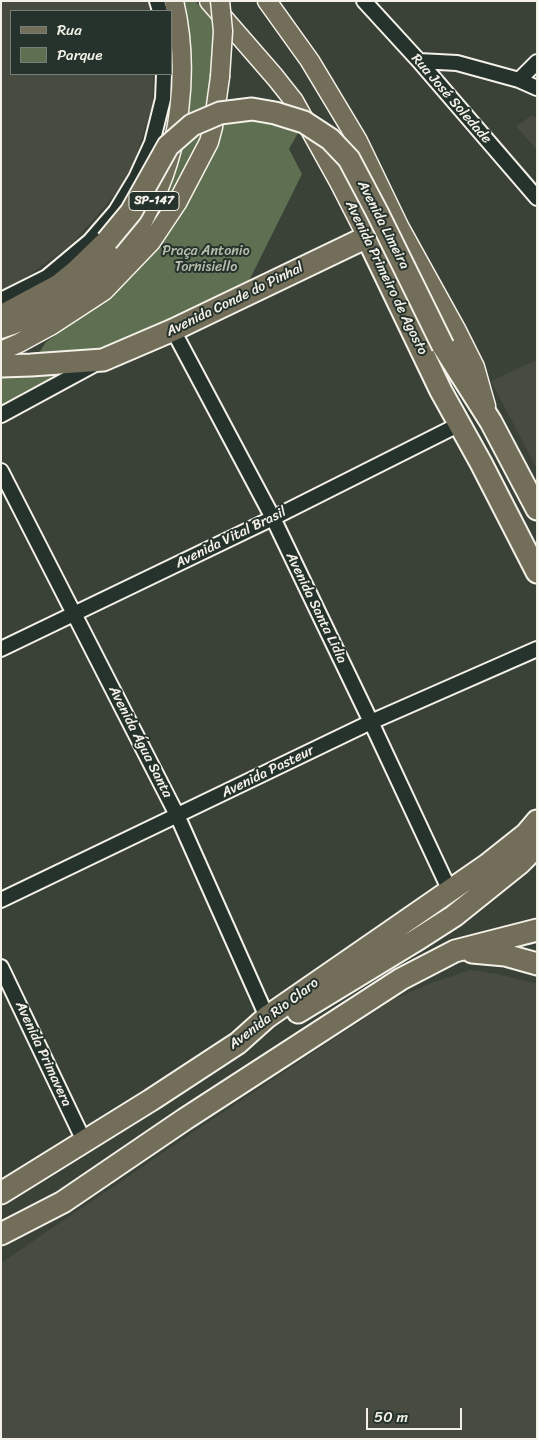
<!DOCTYPE html>
<meta charset="utf-8">
<style>
body{margin:0}
#map{position:relative;width:538px;height:1440px;overflow:hidden;background:#3a4238;font-family:Sriracha,sans-serif}
canvas{display:block}
.frame{position:absolute;inset:0;border:2px solid #f4f1e8;pointer-events:none}
.legend{position:absolute;left:10px;top:10px;width:162px;height:65px;box-sizing:border-box;background:#26332d;border:1px solid #787f78;margin:0;padding:6px 9px;list-style:none;font-size:15px;color:#f4f1e8}
.legend li{display:flex;align-items:center;gap:10px;height:25px}
.legend b{width:25px;border:1px solid #787f78}
.scale{position:absolute;left:366px;top:1408px;width:96px;height:22px;box-sizing:border-box;border:2px solid #f4f1e8;border-top:0;padding-left:6px;font-size:15px;line-height:18px;white-space:nowrap;color:#f4f1e8;-webkit-text-stroke:4px #26332d;paint-order:stroke}
</style>
<div id="map">
<canvas width="538" height="1440"></canvas>
<div class="frame"></div>
<ul class="legend">
<li><b style="height:6px;background:#726e59"></b>Rua</li>
<li><b style="height:14px;background:#5f6f51"></b>Parque</li>
</ul>
<div class="scale">50 m</div>
</div>
<script>
const context = document.querySelector('canvas').getContext('2d');
context.lineJoin = 'round';
function fill(path, color) {
  context.fillStyle = color;
  context.fill(path, 'evenodd');
}
function stroke(path, color, width, dash) {
  context.strokeStyle = color;
  context.lineWidth = width;
  context.lineCap = dash ? 'butt' : 'round';
  context.setLineDash(dash || []);
  context.stroke(path);
}
function drawText(font, color, halo, rows, align = 'center') {
  context.font = font + ' Sriracha,sans-serif';
  context.lineWidth = 4;
  context.setLineDash([]);
  context.textBaseline = 'middle';
  context.strokeStyle = halo;
  context.fillStyle = color;
  for (const [text, x, y, turn = 0] of rows) {
    context.save();
    context.translate(x, y);
    context.rotate((+turn || 0) * Math.PI / 180);
    context.textAlign = isNaN(turn) ? turn : align;
    if (halo) context.strokeText(text, 0, 0);
    context.fillText(text, 0, 0);
    context.restore();
  }
}
fill(new Path2D(`
 M1,1h149l1,10h-140v63h142v29l-17,53 -12,28 -53,61 -65,46 -5,1z
 M533,115l4,4v31l-21,-24z
 M537,360v109l-46,-88z
 M470,970l27,4 40,10v455h-536v-176l194,-132 199,-132 38,-16z`), '#484c40');
fill(new Path2D(`
 M175,1h20l28,30 -10,96 -62,115 -150,109v-22l172,-187z
 M225,113l78,11 -14,25 13,25 -61,123 -240,118v-47l30,-3 15,-23 53,-38 62,-63 22,-30 34,-64z`), '#5f6f51');
const minor = new Path2D(`
 M157,1l3,10
 M364,1l55,60 118,137
 M419,61l38,2 62,17 18,8
 M519,80l18,-18
 M1,300l46,-23 43,-36 26,-30 20,-33 16,-35 11,-44 1,-25
 M173,330l100,188 98,204 79,169
 M1,415l94,-51
 M1,471l176,344 90,202
 M1,649l272,-131 187,-94
 M1,900l370,-178 166,-73
 M1,967l83,174`);
const major = new Path2D(`
 M209,1l66,76 19,24 46,83 27,53
 M267,1l43,60 48,80 41,85 57,103 19,38 11,39
 M1,329c26,-8 57,-23 78,-39 14,-12 28,-26 40,-40 6,-6 13,-12 18,-19 5,-6 8,-14 11,-20 33,-61 42,-143 26,-210
 M1,351l18,-8 33,-18 52,-34 47,-49 26,-39 32,-61 4,-15 7,-50`);
const highway = new Path2D(`
 M1,316l58,-31 16,-13 32,-31
 M443,346l48,76 46,87
 M1,366l30,-1 72,-5 70,-30 194,-93 74,154 40,72 56,109
 M472,952l33,3 32,9
 M298,1012l120,-73 36,-23 66,-53 17,-17
 M1,1193l150,-93 87,-57 29,-26 220,-152 39,-31 11,-13
 M1,1234l62,-32 122,-83 216,-140 54,-28 82,-21`);
stroke(minor, '#f4f1e8', 18);
stroke(major, '#f4f1e8', 21);
stroke(highway, '#f4f1e8', 25);
stroke(minor, '#26332d', 14);
stroke(major, '#726e59', 18);
stroke(highway, '#726e59', 21);
const majorBridge = new Path2D(`
 M220,1l3,30 -3,46`);
const highwayBridge = new Path2D(`
 M107,241l24,-29 37,-66 24,-21 28,-12 32,-4 23,4 29,9 26,17 19,20 28,53 66,134`);
stroke(majorBridge, '#f4f1e8', 21, []);
stroke(highwayBridge, '#f4f1e8', 25, []);
stroke(majorBridge, '#726e59', 18);
stroke(highwayBridge, '#726e59', 21);
for (const [x, y, w] of [
 [154,201,50]
]) {
  const box = new Path2D();
  box.roundRect(x - w / 2, y - 9.5, w, 19, 4);
  context.fillStyle = '#26332d';
  context.fill(box);
  stroke(box, '#f4f1e8', 1);
}
drawText('bold 12px', '#f4f1e8', null, [
 ["SP-147",154,201]
]);
drawText('14px', '#f4f1e8', '#26332d', [
 ["Rua José Soledade",451,99,49],
 ["Avenida Limeira",383,225,63],
 ["Avenida Primeiro de Agosto",386,278,64],
 ["Avenida Conde do Pinhal",235,300,-26],
 ["Avenida Vital Brasil",231,538,-26],
 ["Avenida Santa Lidia",316,608,64],
 ["Avenida Água Santa",140,742,63],
 ["Avenida Pasteur",268,772,-26],
 ["Avenida Rio Claro",274,1014,-37],
 ["Avenida Primavera",43,1054,65]
]);
drawText('14px', '#b8bdac', '#26332d', [
 ["Praça Antonio",206,251],
 ["Tornisiello",206,267]
]);
</script>
